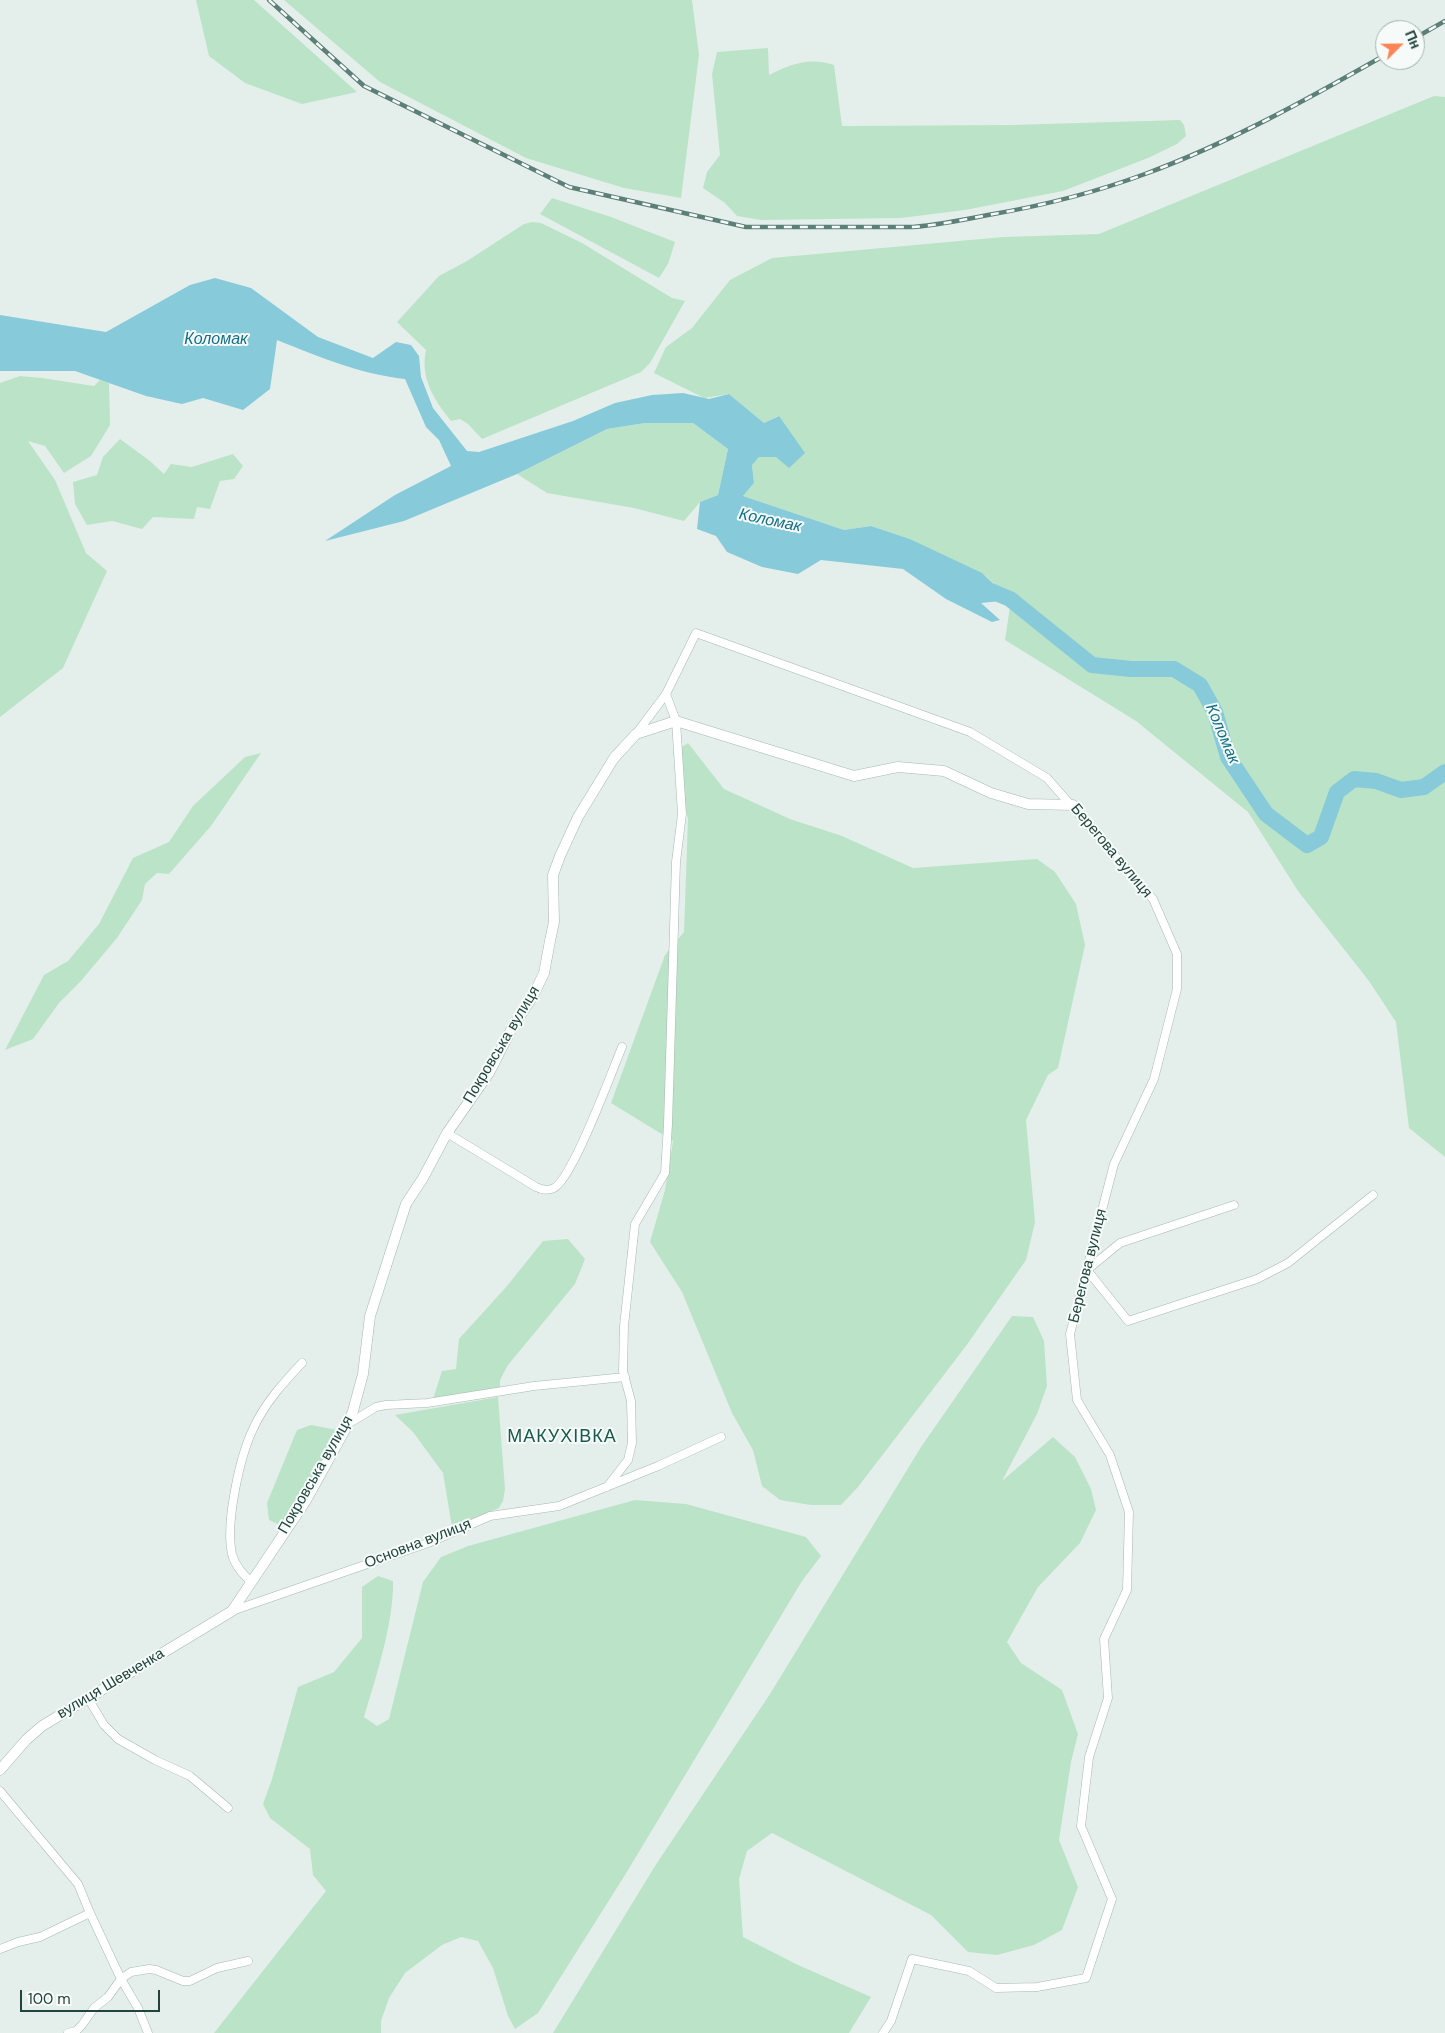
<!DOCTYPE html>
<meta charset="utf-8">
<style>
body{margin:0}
#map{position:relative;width:1445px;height:2033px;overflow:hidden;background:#e4efeb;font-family:"DM Sans",sans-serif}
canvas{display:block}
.north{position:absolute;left:1375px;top:20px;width:50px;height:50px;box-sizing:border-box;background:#f6fbf9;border:1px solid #a1b2ad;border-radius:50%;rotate:67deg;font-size:14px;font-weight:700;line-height:20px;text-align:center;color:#21443c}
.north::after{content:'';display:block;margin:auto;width:18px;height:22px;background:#ff8453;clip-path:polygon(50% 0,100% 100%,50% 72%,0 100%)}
.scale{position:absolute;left:20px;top:1990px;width:140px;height:22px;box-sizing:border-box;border:2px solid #21443c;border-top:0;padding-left:6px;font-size:15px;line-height:18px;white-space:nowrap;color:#21443c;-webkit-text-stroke:4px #f6fbf9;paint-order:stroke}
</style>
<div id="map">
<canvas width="1445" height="2033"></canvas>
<div class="north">Пн</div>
<div class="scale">100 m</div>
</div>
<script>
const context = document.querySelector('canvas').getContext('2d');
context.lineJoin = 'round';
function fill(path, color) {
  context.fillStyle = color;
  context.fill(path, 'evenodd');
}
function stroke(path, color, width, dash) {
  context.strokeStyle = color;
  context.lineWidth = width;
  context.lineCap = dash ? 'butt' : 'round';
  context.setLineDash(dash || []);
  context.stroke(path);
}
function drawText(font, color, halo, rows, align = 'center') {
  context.font = font + ' "DM Sans",sans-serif';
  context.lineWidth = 4;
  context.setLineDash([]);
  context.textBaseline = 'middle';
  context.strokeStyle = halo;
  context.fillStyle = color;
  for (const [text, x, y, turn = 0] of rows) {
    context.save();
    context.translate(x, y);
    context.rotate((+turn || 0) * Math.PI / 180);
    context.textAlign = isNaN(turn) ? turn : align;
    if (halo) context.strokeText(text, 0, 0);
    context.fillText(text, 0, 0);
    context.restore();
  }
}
fill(new Path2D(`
 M196,0h58l103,92 -55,12 -57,-21 -36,-27z
 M284,0h408l7,55 -18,143 -57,-10 -98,-30 -146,-76z
 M768,48l1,27c22,-11 41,-18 65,-10l8,61 170,-1 168,-5 4,5 2,11 -9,8 -29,14 -85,33 -98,19 -64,8 -140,2 -24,-4 -12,-13 -22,-15 4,-16 13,-17 -8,-81 5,-22z
 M1434,96l11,1v1060l-36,-29 -13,-106 -27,-41 -71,-90 -50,-79 -112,-91 -131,-81 6,-40 -25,-24 -76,-37 -39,-13 -27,4 -101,-34 11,-13 -2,-19 7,-7h17l2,-41 -14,7 -35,-29 -25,4 -50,-25 12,-26 26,-19 38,-48 42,-22 231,-21 96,-3z
 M552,198l59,19 64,25 -7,22 -9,14 -119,-64z
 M532,222l9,1 41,20 90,55 13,3 -35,62 -9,9 -159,67 -14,-15 -8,-5 -9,2c-17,-21 -31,-43 -25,-71l-29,-28 42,-46 28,-15 57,-37z
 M20,376l22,2 52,8 6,-6 9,3 1,42 -19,31 -27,17 -19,-27 -17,-5 27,39 31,73 21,18 -44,97 -63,49v-334z
 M645,423h48l35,26 -10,46 -18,7 -16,19 -50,-13 -87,-15 -30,-19 90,-45z
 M120,439l30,22 14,13 7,-10 21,3 41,-13 10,12 -9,13 -14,2 -10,28 -13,-2 -3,12 -41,-2 -11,12 -30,-8 -25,4 -12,-21 -2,-22 24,-7 6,-18z
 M688,743l36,46 66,30 52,17 71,32 124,-9 18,13 21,32 9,41 -27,123 -10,7 -22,45 9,102 -9,38 -60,86 -108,141 -17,18h-30l-31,-5 -18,-14 -9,-36 -21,-37 -50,-121 -32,-50 15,-52 8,-49 -62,-38 54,-148 19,-23 4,-113 -15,-66z
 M261,753l-50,73 -42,48 -12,-1 -12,11 -3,16 -25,38 -37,44 -21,21 -26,36 -28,11 39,-75 24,-14 31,-37 34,-66 36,-16 24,-36 52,-49z
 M568,1239l17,20 -10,25 -67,81 -8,15v8l-67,11 9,-28 14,-2 3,-30 48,-53 36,-45z
 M1012,1316l21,1 11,24 3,45 -10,28 -35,67 51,-44 22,20 16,32 5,21 -16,33 -42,44 -31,55 14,21 41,27 16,44 -7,28 -12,78 19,47 -16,43 -28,15 -37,10 -29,-3 -37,-37 -159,-82 -25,18 -8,28 4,58 55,28 73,32 -22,36h-296l102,-167 115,-172 151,-247z
 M498,1397l7,92 -2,12 -4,7 -47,19 -9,-54 -30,-41 -18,-17z
 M311,1425l26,5 -25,48 -30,48 -13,-6 -2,-17 30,-73z
 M635,1500l51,4 120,33 15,19 -19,25 -177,294 -87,138 -23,16 -7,-13 -15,-48 -15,-27 -17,-4 -19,8 -37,28 -16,25 -8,23v12h-167l112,-142 -13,-16 -3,-26 -40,-31 -7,-14 9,-25 26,-92 36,-15 28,-34v-51l16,-11 15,5c1,41 -17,96 -29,136l13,9 12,-7 34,-137 18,-25 27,-11z`), '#bbe3c7');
fill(new Path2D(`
 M215,278l36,10 67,49 55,21 23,-16 15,3 8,11 2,21 12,31 34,43 12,1 94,-31 42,-18 37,-8 31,-2 26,6 20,-5 35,29 15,-7 26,37 -16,15 -13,-11h-17l-7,8 2,18 -11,13 101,34 27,-4 39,13 72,34 29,27 -30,3 19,17 -8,2 -46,-23 -43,-30 -82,-9 -23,14 -36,-7 -35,-15 -11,-16 -19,-7 3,-27 18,-7 10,-46 -35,-26h-48l-38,6 -90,45 -113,47 -79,20 70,-46 56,-29 -12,-26 -13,-13 -21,-48c-45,-5 -86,-22 -128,-39l-7,49 -27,21 -40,-12 -21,6 -36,-8 -71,-25h-75v-56l106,17 84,-47z`), '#87cada');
stroke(new Path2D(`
 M991,591l19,8 82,66 39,4h43l26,16 15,27 13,45 38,57 41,31 14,-8 16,-45 17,-13 22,2 25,9 23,-3 21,-15`), '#87cada', 16);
const minor = new Path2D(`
 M636,734l30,-40 30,-61 274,99 77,46 106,121 24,55v35l-23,90 -40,85 -44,170 7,66 33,55 19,57 -2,78 -23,49 4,59 -19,59 -8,69 31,73 -26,79 -49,9 -41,1 -27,-17 -57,-12 -21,62 -8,12
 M447,1133l89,54c6,3 12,4 18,1 19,-10 58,-117 68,-141
 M1234,1205l-114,38 -33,27 41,51 129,-42 31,-16 85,-68
 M348,1424l28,-17 10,-2 41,-2 107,-17 91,-9
 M607,1487l21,-27 4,-17 -1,-42 -8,-30 1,-45 11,-102 30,-51 3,-49 8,-262 6,-48 -6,-93 -10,-27
 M251,1582c-8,-8 -16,-16 -19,-28 -7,-31 8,-99 22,-127 11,-24 30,-45 48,-64
 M232,1611l196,-68 62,-27 69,-10 99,-40 63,-29
 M88,1698l16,27 14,14 37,21 35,16 38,32
 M0,1791l78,93 12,29 31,66 17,29 10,25
 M0,1949l18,-7 22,-5 50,-24
 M68,2033l8,-2 6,-6 12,-17 14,-11 13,-18 10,-7 18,-3 7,1 27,11h7l27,-13 31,-7`);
const tertiary = new Path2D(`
 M0,1770l26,-30 16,-14 190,-115 73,-109 42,-76 6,-15 10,-37 7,-58 36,-112 17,-26 24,-45 42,-60 23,-45 21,-32 11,-23 6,-32 4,-19 -1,-47 7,-19 18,-39 36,-59 22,-24 40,-13 178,55 44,-9 46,4 47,22 37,11 45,1`);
stroke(minor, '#a6b8b3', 9);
stroke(tertiary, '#a6b8b3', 11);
stroke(minor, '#fff', 8);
stroke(tertiary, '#fff', 10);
const rail = new Path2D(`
 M269,0l95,86 205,101 177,40h167c25,-2 50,-7 75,-12 53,-9 106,-22 157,-41 84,-31 163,-75 240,-119
 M1415,38l30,-17`);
stroke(rail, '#5c7f77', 4.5);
stroke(rail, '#f6fbf9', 2.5, [8]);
drawText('15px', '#21443c', '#f6fbf9', [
 ["Берегова вулиця",1111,851,50],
 ["Покровська вулиця",502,1045,-59],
 ["Берегова вулиця",1088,1266,-76],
 ["Покровська вулиця",316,1475,-60],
 ["Основна вулиця",418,1544,-21],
 ["вулиця Шевченка",111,1684,-31]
]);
drawText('italic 16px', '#137088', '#f6fbf9', [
 ["Коломак",216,340],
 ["Коломак",770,521,12],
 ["Коломак",1222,734,67]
]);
context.letterSpacing = '1px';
drawText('18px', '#1a594c', '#f6fbf9', [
 ["МАКУХІВКА",562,1437]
]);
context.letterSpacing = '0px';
</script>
